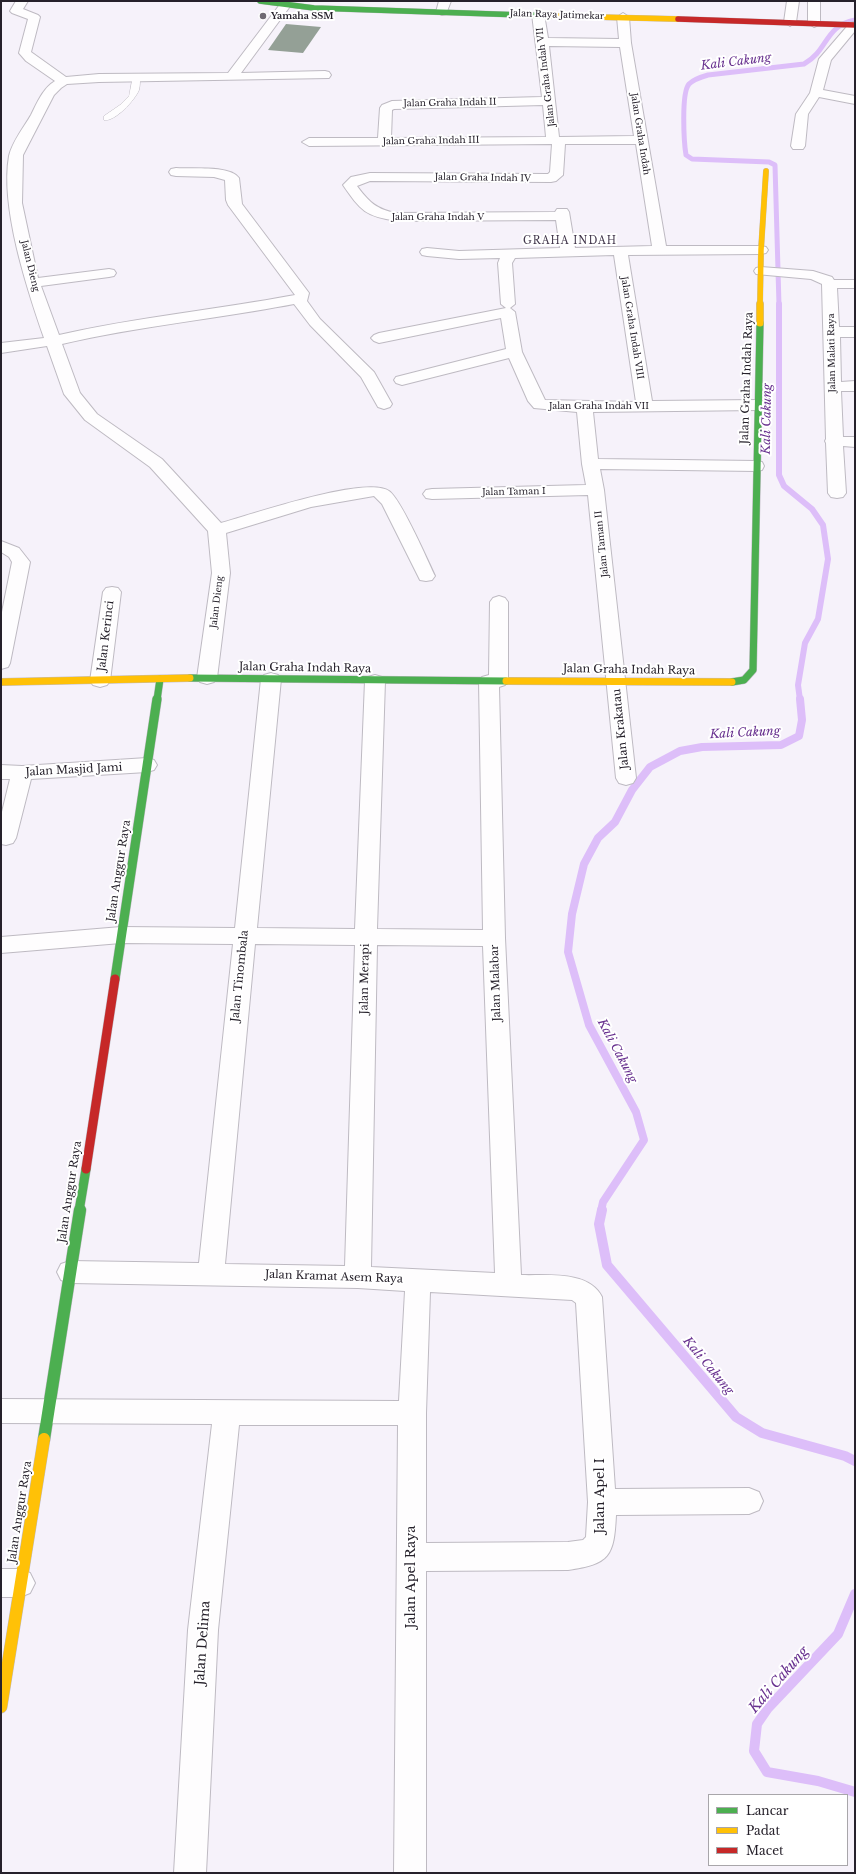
<!DOCTYPE html>
<style>
body{margin:0}
#map{position:relative;width:856px;height:1874px;overflow:hidden;background:#f6f2fa;font-family:"Libre Baskerville",serif}
canvas{display:block}
.frame{position:absolute;inset:0;border:2px solid #26212b;pointer-events:none}
.legend{position:absolute;left:708px;top:1794px;width:140px;height:72px;box-sizing:border-box;background:#fff;border:1px solid #a8a6aa;margin:0;padding:5px 7px;list-style:none;font-size:12px;color:#26212b}
.legend li{display:flex;align-items:center;gap:8px;height:20px}
.legend b{width:20px;border:1px solid #a8a6aa}
</style>
<div id="map">
<canvas width="856" height="1874"></canvas>
<div class="frame"></div>
<ul class="legend">
<li><b style="height:5px;background:#4caf50"></b>Lancar</li>
<li><b style="height:5px;background:#ffc107"></b>Padat</li>
<li><b style="height:5px;background:#c62828"></b>Macet</li>
</ul>
</div>
<script>
const context = document.querySelector('canvas').getContext('2d');
context.lineJoin = 'round';
function stroke(path, color, width, dash) {
  context.strokeStyle = color;
  context.lineWidth = width;
  context.lineCap = dash ? 'butt' : 'round';
  context.setLineDash(dash || []);
  context.stroke(path);
}
function fill(path, color) {
  context.fillStyle = color;
  context.fill(path, 'evenodd');
}
function drawText(font, color, halo, rows, align = 'center') {
  context.font = font + ' "Libre Baskerville",serif';
  context.lineWidth = 4;
  context.setLineDash([]);
  context.textBaseline = 'middle';
  context.strokeStyle = halo;
  context.fillStyle = color;
  for (const [text, x, y, turn = 0] of rows) {
    context.save();
    context.translate(x, y);
    context.rotate((+turn || 0) * Math.PI / 180);
    context.textAlign = isNaN(turn) ? turn : align;
    if (halo) context.strokeText(text, 0, 0);
    context.fillText(text, 0, 0);
    context.restore();
  }
}
stroke(new Path2D(`
 M779,305l-4,-140 -6,-3 -77,-3 -6,-4c-2,-12 -5,-62 3,-71 5,-5 12,-7 19,-9l96,-11c25,-14 20,-38 51,-44`), '#ddbef9', 5);
stroke(new Path2D(`
 M779,304v171l5,11 28,23 11,16 5,34 -10,60 -13,24 -7,42 2,15`), '#ddbef9', 6);
stroke(new Path2D(`
 M601,1211l2,-9 41,-62 -8,-28 -47,-87 -21,-73 4,-38 12,-50 14,-26 17,-16 17,-32 18,-23 30,-16 22,-4 79,-2 18,-9 3,-16 -2,-21`), '#ddbef9', 8);
stroke(new Path2D(`
 M602,1210l-3,14 8,41 129,152 26,16 83,23 10,5
 M855,1594l-17,40 -70,74 -11,16 -3,27 13,21 51,9 37,11`), '#ddbef9', 10);
fill(new Path2D(`
 M286,24l35,3 -18,26 -35,-3z`), '#94a096');
const lane = new Path2D(`
 M133,76l7,2c0,4 0,8 -1,12 -4,10 -24,32 -35,30v-4l16,-11 9,-9z`);
const street = new Path2D(`
 M16,1h12l-5,8 15,6 2,2 -9,35 35,25 33,-3 129,-1 53,-70h8l2,2 -50,68 84,-2 4,1 2,3 -2,3 -230,4 -32,2 -6,4 -7,7 -31,60 -1,48 16,75 71,-9 5,1 2,3 -2,3 -5,1 -68,9 18,49c77,-18 157,-25 236,-40l-67,-90 -2,-5 -1,-20 -11,-3 -38,-1 -5,-1 -2,-3 2,-3 5,-1c15,1 54,-3 63,10l3,26 67,89 -2,8 13,18 54,53 18,32 -2,3 -6,2 -6,-2 -17,-30 -51,-52 -16,-21c-77,15 -156,22 -232,40l18,49 17,21 65,45 59,64c29,-8 145,-48 168,-32 12,8 38,68 46,85l-3,4 -6,1 -6,-1 -38,-76 -8,-8 -63,11 -85,26 4,40 -13,105 -3,4 -7,2 -7,-2 -3,-4 15,-105 -4,-42 -58,-64 -65,-47 -21,-26 -17,-48 -46,7v-10l43,-5c-17,-49 -44,-131 -35,-182 3,-14 15,-29 22,-41 6,-12 12,-27 24,-34l-29,-20 -7,-8 9,-34 -16,-6 -2,-2z
 M439,1h12l-5,13 -4,1 -6,-3z
 M787,1h12l-3,21 -6,4 -6,-4z
 M808,1h12v22l-2,2 -4,2 -6,-4z
 M538,11l6,3 4,24 71,1 -2,-22 6,-4 6,4 2,26 35,203h95l5,1 2,3 -2,3 -5,1 -133,1 24,146 106,-1 6,2 2,3 -2,3 -6,2 -165,2 5,47 158,2 6,1 2,4 -2,4 -6,1 -156,-2 4,21 32,288 -3,5 -7,2 -7,-2 -3,-5 -28,-283 -156,4 -6,-1 -3,-4 3,-4 6,-1 154,-4 -4,-21 -5,-52 -43,-4 -6,-7 -19,-43 -107,27 -6,-2 -2,-3 2,-3 110,-28 -5,-31 -122,25 -5,-2 -3,-3 3,-3 5,-2 127,-25 -5,-4 -3,-41 2,-5 -41,1 -32,-3 -5,-1 -2,-3 2,-3 5,-1 32,3 101,-3 -4,-28 -159,1c-32,-5 -36,-10 -54,-36l8,-8 19,-4 178,1 2,-2 2,-28 -243,2 -7,-4 7,-4h69l2,-30 2,-3 10,-4 150,-4 -10,-83zM549,46l71,1 14,89 -75,1zM543,105l3,32 -155,1 1,-28 2,-1zM565,144h71l16,102 -77,2 -6,-36 -2,-3h-10l-2,3 -158,1c-20,-3 -28,-11 -40,-27l13,-5 181,1 5,-1 7,-6zM614,255l22,147 -91,-2 -23,-48 -7,-40 -5,-4 5,-4 -3,-41 3,-5z
 M855,22v9l-24,29 -8,30 32,6v8l-36,-7 -11,17 -3,32 -2,3h-10l-2,-3 5,-32 14,-21 9,-34 31,-36z
 M761,267l52,4 19,6 2,3h21v8h-18l2,39h16v10h-15l1,45 14,-1v10h-14l2,46h12v10l-12,-1 3,47 -3,4 -6,1 -6,-1 -3,-4 -2,-50 -1,-2 1,-2 -4,-155 -11,-5 -55,-5 -2,-3 2,-3z
 M1,541l18,7 11,14 -20,101 -2,4 -7,2v-52l11,-55 -3,-5 -8,-5z
 M112,587l6,1 3,4 -11,89 -3,4 -7,2 -7,-2 -3,-4 13,-89 3,-4z
 M499,596l6,2 3,4v79l-3,4 -6,2 6,251 16,337c25,1 68,-5 81,22l13,192 134,-1 10,4 4,9 -4,9 -10,4 -133,1c-2,41 -6,49 -48,55l-142,1v302h-32l4,-448h-159l-21,205 -12,243h-32l14,-243 24,-206 -211,-1v-24l398,2 6,-110 -47,-3 -288,-5 -9,-3 -4,-8 4,-8 9,-3 129,2 34,-319 -112,-1 -120,10v-16l120,-10 114,1 26,-249 3,-4 7,-2 7,2 3,4 -24,249 98,1 10,-248 3,-4 7,-2 7,2 3,4 -8,248 106,1 -4,-249 3,-4 7,-2 1,-73 3,-4zM255,944l100,1 -10,321 -120,-2zM377,945l106,1 12,327 -124,-6zM430,1292l142,8 4,3 12,199 -2,35 -3,3 -15,2 -142,1v-130z
 M147,758l7,2 3,5 -3,5 -7,2 -116,7 -15,59 -3,5 -7,2 -5,-1v-28l9,-37h-9v-14l21,1z
 M1,1569h19l10,4 5,10 -5,10 -10,4h-19z`);
const fastFar3 = new Path2D(`
 M260,1l54,7 239,8`);
const fastFar2 = new Path2D(`
 M190,678l316,3
 M732,682l12,-2 9,-10 7,-347
 M157,700l3,-21`);
const fastFar1 = new Path2D(`
 M115,979l42,-280
 M79,1211l7,-42`);
const fast = new Path2D(`
 M44,1439l36,-229`);
const slowFar2 = new Path2D(`
 M553,16l125,3
 M760,305l1,-55 5,-79`);
const slowFar1 = new Path2D(`
 M760,323v-19
 M506,681l226,1
 M1,682l189,-4`);
const slow = new Path2D(`
 M1,1707l43,-268`);
const jamFar1 = new Path2D(`
 M678,19l177,6`);
const jam = new Path2D(`
 M86,1169l29,-190`);
stroke(lane, '#bebac2', 1);
stroke(street, '#bebac2', 2);
stroke(fastFar3, '#bebac2', 6);
stroke(fastFar2, '#bebac2', 8);
stroke(fastFar1, '#bebac2', 10);
stroke(fast, '#bebac2', 13);
stroke(slowFar2, '#bebac2', 6);
stroke(slowFar1, '#bebac2', 8);
stroke(slow, '#bebac2', 13);
stroke(jamFar1, '#bebac2', 6);
stroke(jam, '#bebac2', 10);
fill(lane, '#fefdfe');
fill(street, '#fefdfe');
stroke(fastFar3, '#4caf50', 5.5);
stroke(fastFar2, '#4caf50', 7);
stroke(fastFar1, '#4caf50', 9);
stroke(fast, '#4caf50', 12);
stroke(slowFar2, '#ffc107', 5.5);
stroke(slowFar1, '#ffc107', 7);
stroke(slow, '#ffc107', 12);
stroke(jamFar1, '#c62828', 5.5);
stroke(jam, '#c62828', 9);
for (const [x, y, r, color] of [
 [263,16,4,"#6f6a73"]
]) {
  const dot = new Path2D();
  dot.arc(x, y, r, 0, 2 * Math.PI);
  context.fillStyle = color;
  context.fill(dot);
  stroke(dot, '#fff', 1.5);
}
drawText('9px', '#26212b', '#fff', [
 ["Jalan Raya Jatimekar",557,15,2],
 ["Jalan Graha Indah VII",546,77,-97],
 ["Jalan Graha Indah II",450,103,-1],
 ["Jalan Graha Indah",640,134,81],
 ["Jalan Graha Indah III",431,141,-1],
 ["Jalan Graha Indah IV",483,178,1],
 ["Jalan Graha Indah V",438,217],
 ["Jalan Dieng",30,266,76],
 ["Jalan Graha Indah VIII",632,328,81],
 ["Jalan Malati Raya",832,353,-91],
 ["Jalan Graha Indah VII",599,406],
 ["Jalan Taman I",514,492,-1],
 ["Jalan Taman II",602,544,-96],
 ["Jalan Dieng",217,602,-83]
]);
drawText('bold 9px', '#26212b', '#fff', [
 ["Yamaha SSM",271,16]
], 'left');
context.letterSpacing = '1px';
drawText('10px', '#42374c', '#fff', [
 ["GRAHA INDAH",570,241]
]);
context.letterSpacing = '0px';
drawText('11px', '#26212b', '#fff', [
 ["Jalan Graha Indah Raya",747,378,-88],
 ["Jalan Kerinci",106,636,-83],
 ["Jalan Graha Indah Raya",305,668,1],
 ["Jalan Graha Indah Raya",629,670,1],
 ["Jalan Krakatau",621,729,-96],
 ["Jalan Masjid Jami",74,770,-3],
 ["Jalan Anggur Raya",119,871,-81],
 ["Jalan Tinombala",240,976,-84],
 ["Jalan Merapi",365,979,-89],
 ["Jalan Malabar",496,983,-92],
 ["Jalan Anggur Raya",70,1192,-81],
 ["Jalan Kramat Asem Raya",334,1277,2],
 ["Jalan Anggur Raya",20,1512,-81]
]);
drawText('italic 12px', '#68318f', '#fff', [
 ["Kali Cakung",736,62,-7],
 ["Kali Cakung",767,419,-89],
 ["Kali Cakung",745,733,-3],
 ["Kali Cakung",617,1051,62],
 ["Kali Cakung",708,1366,50]
]);
drawText('13px', '#26212b', '#fff', [
 ["Jalan Apel I",600,1496,-90],
 ["Jalan Apel Raya",411,1577,-90],
 ["Jalan Delima",203,1643,-86]
]);
drawText('italic 14px', '#68318f', '#fff', [
 ["Kali Cakung",779,1680,-49]
]);
</script>
